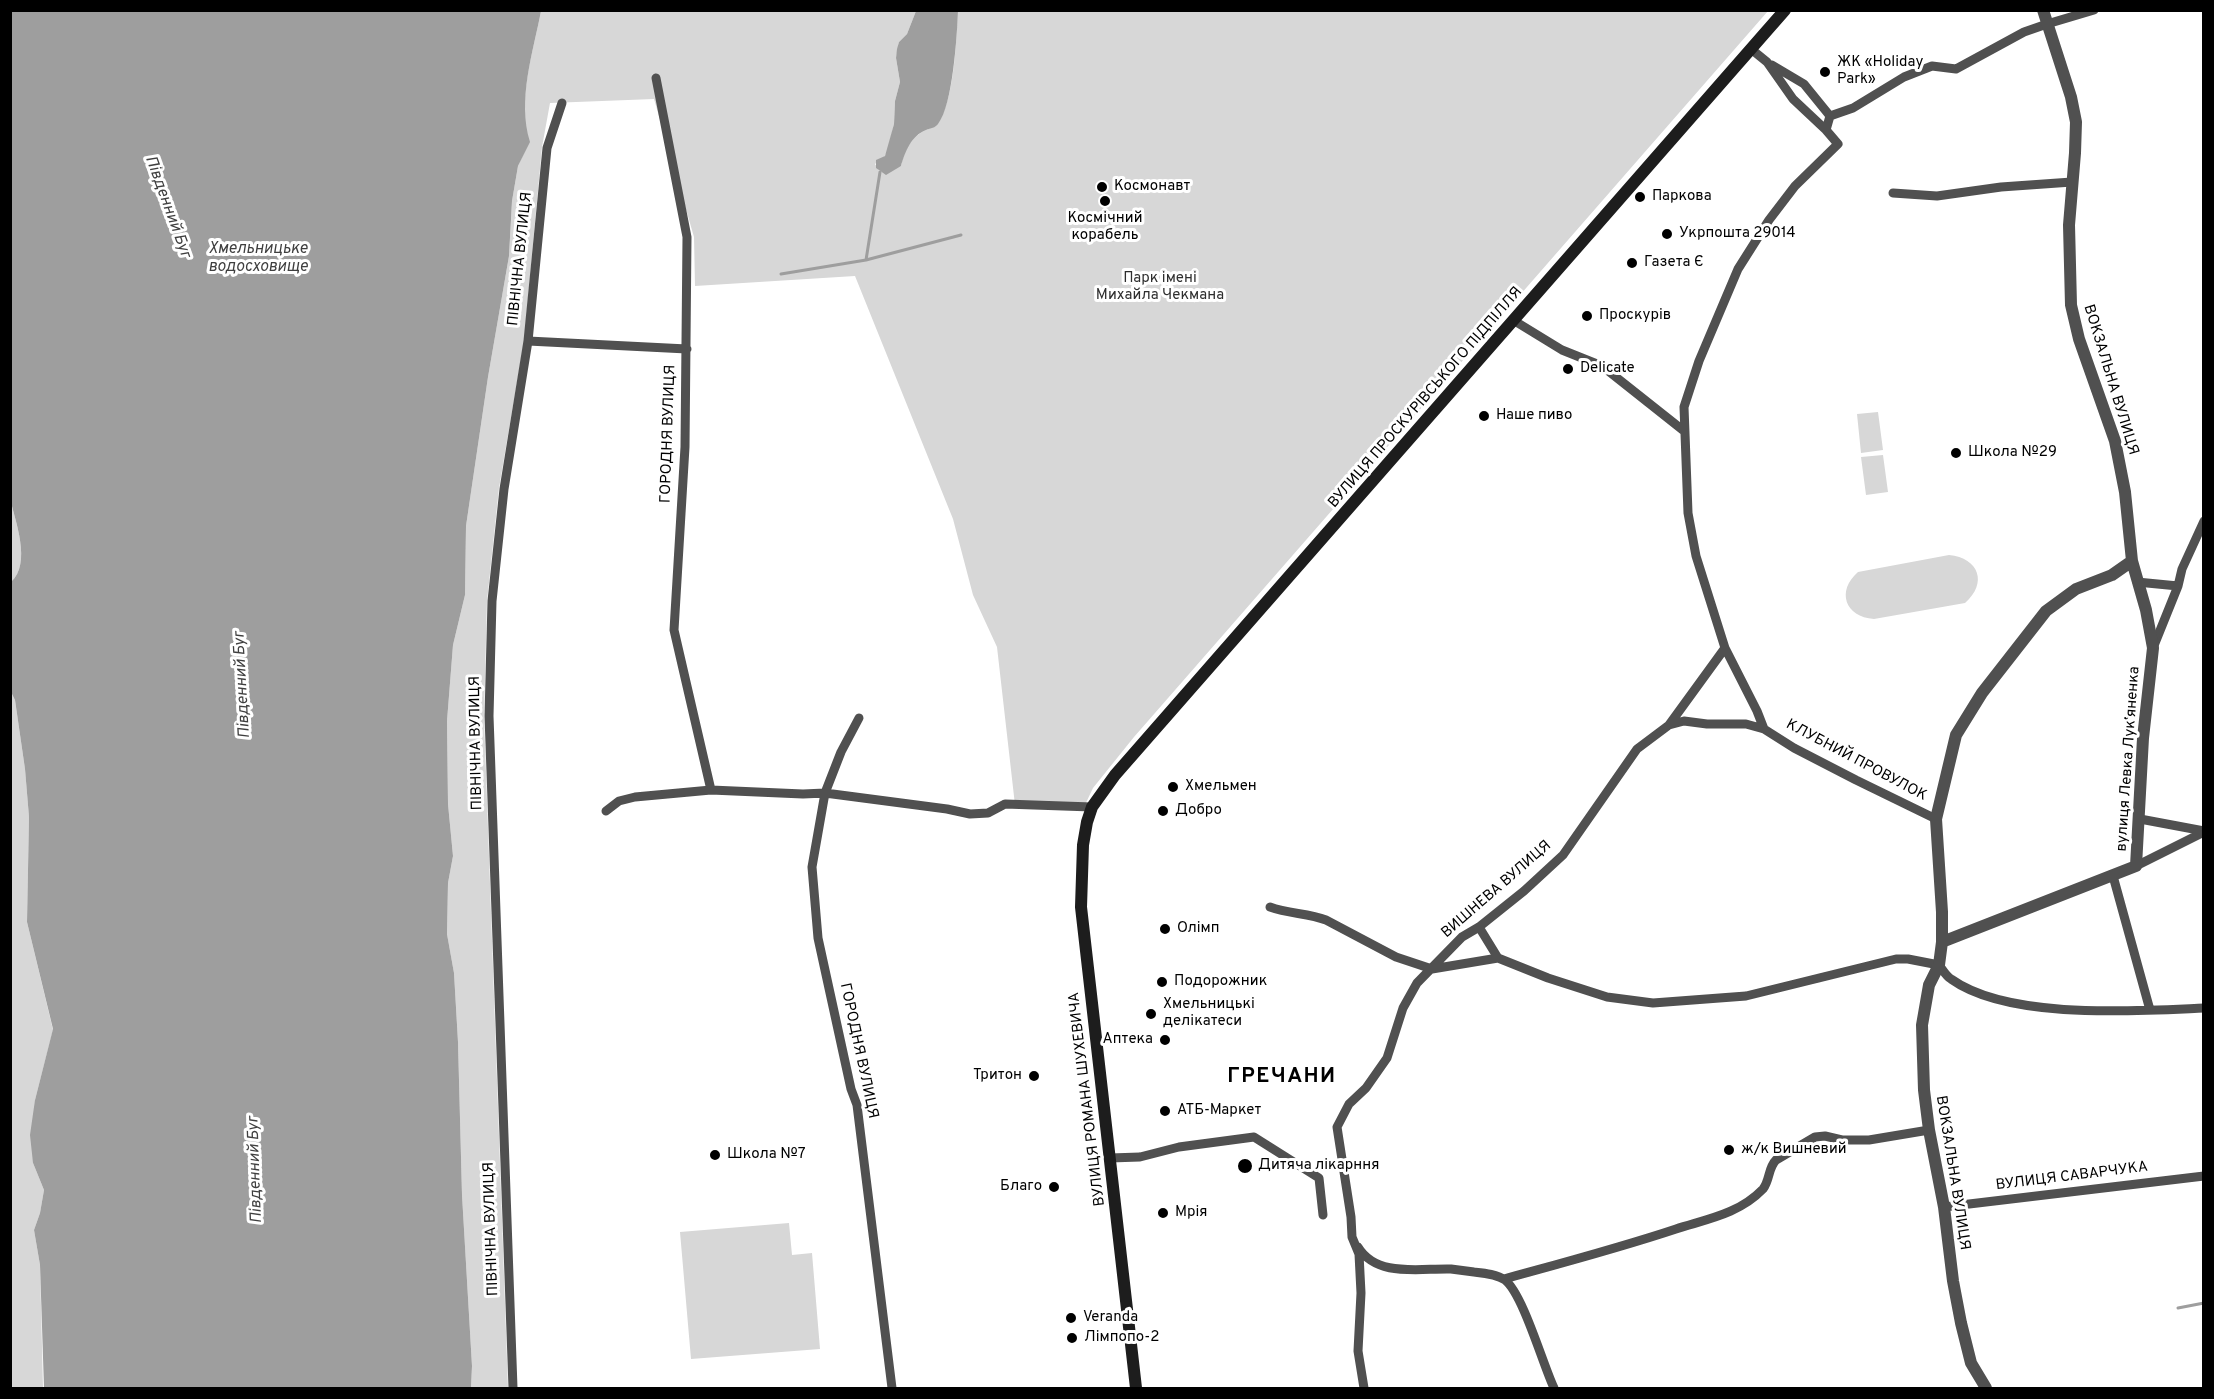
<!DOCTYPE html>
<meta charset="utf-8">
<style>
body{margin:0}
#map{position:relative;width:2214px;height:1399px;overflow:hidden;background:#fff;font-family:Overpass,sans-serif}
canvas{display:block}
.frame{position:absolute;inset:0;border:12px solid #000;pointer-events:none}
</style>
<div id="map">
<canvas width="2214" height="1399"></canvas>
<div class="frame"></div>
</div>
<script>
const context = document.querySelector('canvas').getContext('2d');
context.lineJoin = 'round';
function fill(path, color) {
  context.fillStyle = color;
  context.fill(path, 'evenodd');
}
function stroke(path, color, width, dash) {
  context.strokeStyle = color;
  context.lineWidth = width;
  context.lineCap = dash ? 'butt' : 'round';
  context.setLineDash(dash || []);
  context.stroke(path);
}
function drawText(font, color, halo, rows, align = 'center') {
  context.font = font + ' Overpass,sans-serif';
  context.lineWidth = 6;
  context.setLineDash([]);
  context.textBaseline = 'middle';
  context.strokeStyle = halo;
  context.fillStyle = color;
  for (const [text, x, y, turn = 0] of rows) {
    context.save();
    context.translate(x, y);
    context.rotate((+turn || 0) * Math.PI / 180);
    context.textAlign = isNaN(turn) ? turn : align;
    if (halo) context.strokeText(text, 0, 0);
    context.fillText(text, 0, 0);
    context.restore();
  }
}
fill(new Path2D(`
 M541,11h375l-9,23 -8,8 -3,16 4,24 -5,19 -1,23 -6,25 -3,7 -10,8 5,8 21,-6c3,-14 8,-26 21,-34 7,-4 14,-5 18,-12 15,-28 16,-79 18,-109h810l-634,726 -41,51 -9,19 -69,-2 -18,-158 -24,-52 -20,-76 -98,-243 -160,10 -1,-49 -40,-138 -104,4 -8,44 -18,194 -25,147 -12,113 -3,115 24,672h-37l1,-22 -10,-171 -4,-153 -4,-69 -7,-39 1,-51 5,-27 -5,-52 -1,-83 6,-76 12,-50 1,-69 22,-149 21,-121 3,-55 6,-35 11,-24c-12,-42 4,-89 12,-131z
 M1878,412l5,38 -22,3 -4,-39z
 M1883,455l5,37 -22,3 -5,-38z
 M10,498c5,23 22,65 1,84z
 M1949,555c30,3 39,28 16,48l-91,16c-29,-2 -38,-28 -16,-47z
 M10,690l5,10 10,69 4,48 -2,105 26,108 -18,70 -2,63 11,27 -4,23 -6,17 6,35 3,123h-33z
 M789,1223l3,32 20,-2 8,96 -129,10 -11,-127z`), '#d7d7d7');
fill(new Path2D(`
 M11,10l530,1c-8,42 -24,89 -11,131l-12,24 -6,35 -3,55 -21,121 -22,149 -1,69 -12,50 -6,76 1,83 5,52 -5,27 -1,51 7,39 4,69 4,153 10,171 -1,22h-427l-4,-123 -6,-35 6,-17 4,-23 -11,-27 -3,-28 5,-35 18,-71 -26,-107 2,-105 -4,-48 -10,-69 -5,-10 1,-108c21,-19 4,-61 -1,-84z
 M916,11h42c-1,24 -5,94 -20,113 -3,4 -7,4 -12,6 -15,6 -21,22 -25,36l-15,9 -10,-7v-8l9,-4 9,-32 1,-23 5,-19 -4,-24 1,-9 2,-7 8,-8z`), '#9e9e9e');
stroke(new Path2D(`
 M866,260l95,-25
 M781,274l85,-14 14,-88
 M2178,1308l26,-5`), '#9e9e9e', 3);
stroke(new Path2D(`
 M1751,49l16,13 26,37 33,31
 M1772,65l32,19 26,32
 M656,78l31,159 -2,210 -11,183 37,160
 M1893,193l44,3 64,-9 71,-5
 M1513,320l49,30 40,16 82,65
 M528,341l159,8
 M2137,582l41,4
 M2153,648l25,-62 4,-17 22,-48
 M859,718l-18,34 -16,41 -13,74 6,71 33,151 6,16 35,283
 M1669,725l15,-4 23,3h39l18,5 30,19 62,32 80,39
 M1764,729l-7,-18 -32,-63 -29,-92 -8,-43 -4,-106 15,-46 39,-92 31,-49 26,-34 43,-42 -12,-14 4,-14 23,-8 51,-31 28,-11 24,3 68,-37 23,-8 47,-14
 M606,811l13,-10 16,-4 76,-7 92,4 22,-1 122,16 23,5 18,-1 17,-9 87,3
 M2140,819l64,12
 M2136,866l68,-34
 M2113,876l37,134
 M1270,907c19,7 38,6 56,13l70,37 36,12 66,-11 50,20 59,19 46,6 93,-7 150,-37h12l31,6c4,5 7,11 12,14 57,41 184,32 253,29
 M1479,927l19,31
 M1110,1158l30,-1 39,-10 75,-10 65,41 4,37
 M1944,1207l260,-31
 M1358,1247c19,31 62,21 93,22 8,1 15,2 23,3 10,1 23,2 31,8 18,14 38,85 49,108
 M1504,1279c58,-16 115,-31 172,-50 31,-10 63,-15 87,-40 7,-9 5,-21 13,-29l39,-23 10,-1 17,4h27l60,-10
 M513,1388l-24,-672 3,-115 12,-112 24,-148 19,-193 15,-45
 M1364,1388l-6,-37 3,-58 -2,-39 -7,-17 -1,-20 -14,-90 12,-23 17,-16 21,-30 16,-50 14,-25 45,-46 17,-10 45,-36 39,-36 74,-106 32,-24 56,-77`), '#505050', 9);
stroke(new Path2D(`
 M1942,942l194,-76 7,-128 10,-90 -7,-38 -14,-49 -7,-69 -10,-51 -36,-102 -8,-34 -2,-80 6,-72 1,-31 -5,-25 -28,-87
 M1986,1388l-15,-25 -10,-40 -8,-42 -9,-74 -15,-77 -5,-40 -2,-65 7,-40 10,-20 3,-23v-30l-6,-93 20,-84 26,-42 64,-82 30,-22 36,-14 20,-14`), '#505050', 12);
stroke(new Path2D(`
 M1136,1388l-55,-481 2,-62 4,-23 5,-15 23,-32 670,-765`), '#1d1d1d', 12);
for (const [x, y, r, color] of [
 [1825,72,6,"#000"],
 [1102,187,6,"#000"],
 [1640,197,6,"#000"],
 [1105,201,6,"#000"],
 [1667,234,6,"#000"],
 [1632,263,6,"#000"],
 [1587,316,6,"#000"],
 [1568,369,6,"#000"],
 [1484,416,6,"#000"],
 [1956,453,6,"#000"],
 [1173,787,6,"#000"],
 [1163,811,6,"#000"],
 [1165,929,6,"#000"],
 [1162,982,6,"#000"],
 [1151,1014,6,"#000"],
 [1165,1040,6,"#000"],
 [1034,1076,6,"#000"],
 [1165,1111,6,"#000"],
 [1729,1150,6,"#000"],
 [715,1155,6,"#000"],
 [1245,1166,8,"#000"],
 [1054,1187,6,"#000"],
 [1163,1213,6,"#000"],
 [1071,1318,6,"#000"],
 [1072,1338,6,"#000"]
]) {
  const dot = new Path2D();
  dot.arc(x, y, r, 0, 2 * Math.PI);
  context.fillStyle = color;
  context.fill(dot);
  stroke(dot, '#fff', 2);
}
drawText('15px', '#000', '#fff', [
 ["ЖК «Holiday",1837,63],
 ["Park»",1837,80],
 ["Космонавт",1114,187],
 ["Паркова",1652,197],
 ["Космічний",1105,219,"center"],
 ["корабель",1105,236,"center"],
 ["Укрпошта 29014",1679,234],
 ["Газета Є",1644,263],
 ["Проскурів",1599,316],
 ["Delicate",1580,369],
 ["Наше пиво",1496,416],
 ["Школа №29",1968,453],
 ["Хмельмен",1185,787],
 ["Добро",1175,811],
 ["Олімп",1177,929],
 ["Подорожник",1174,982],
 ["Хмельницькі",1163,1005],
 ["делікатеси",1163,1022],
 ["Аптека",1153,1040,"right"],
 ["Тритон",1022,1076,"right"],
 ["АТБ-Маркет",1177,1111],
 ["ж/к Вишневий",1741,1150],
 ["Школа №7",727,1155],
 ["Дитяча лікарння",1258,1166],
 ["Благо",1042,1187,"right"],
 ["Мрія",1175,1213],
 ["Veranda",1083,1318],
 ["Лімпопо-2",1084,1338]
], 'left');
drawText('15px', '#000', '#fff', [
 ["ПІВНІЧНА ВУЛИЦЯ",521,259,-84],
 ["ВОКЗАЛЬНА ВУЛИЦЯ",2110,380,73],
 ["ВУЛИЦЯ ПРОСКУРІВСЬКОГО ПІДПІЛЛЯ",1426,398,-49],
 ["ГОРОДНЯ ВУЛИЦЯ",669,434,-88],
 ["ПІВНІЧНА ВУЛИЦЯ",477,743,-91],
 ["вулиця Левка Лукʼяненка",2129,759,-86],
 ["КЛУБНИЙ ПРОВУЛОК",1856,761,28],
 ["ВИШНЕВА ВУЛИЦЯ",1497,890,-41],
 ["ГОРОДНЯ ВУЛИЦЯ",858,1051,78],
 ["ВУЛИЦЯ РОМАНА ШУХЕВИЧА",1088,1099,-97],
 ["ВОКЗАЛЬНА ВУЛИЦЯ",1952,1173,81],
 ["ВУЛИЦЯ САВАРЧУКА",2072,1177,-7],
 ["ПІВНІЧНА ВУЛИЦЯ",492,1229,-92]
]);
drawText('15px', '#2e2e2e', '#fff', [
 ["Парк імені",1160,279],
 ["Михайла Чекмана",1160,296]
]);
drawText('italic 16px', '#3f3f3f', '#fff', [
 ["Південний Буг",167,207,70],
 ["Хмельницьке",258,250],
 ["водосховище",258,268],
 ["Південний Буг",243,685,-93],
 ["Південний Буг",256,1170,-92]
]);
context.letterSpacing = '1.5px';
drawText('bold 21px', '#000', '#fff', [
 ["ГРЕЧАНИ",1282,1078]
]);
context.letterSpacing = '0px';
</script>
